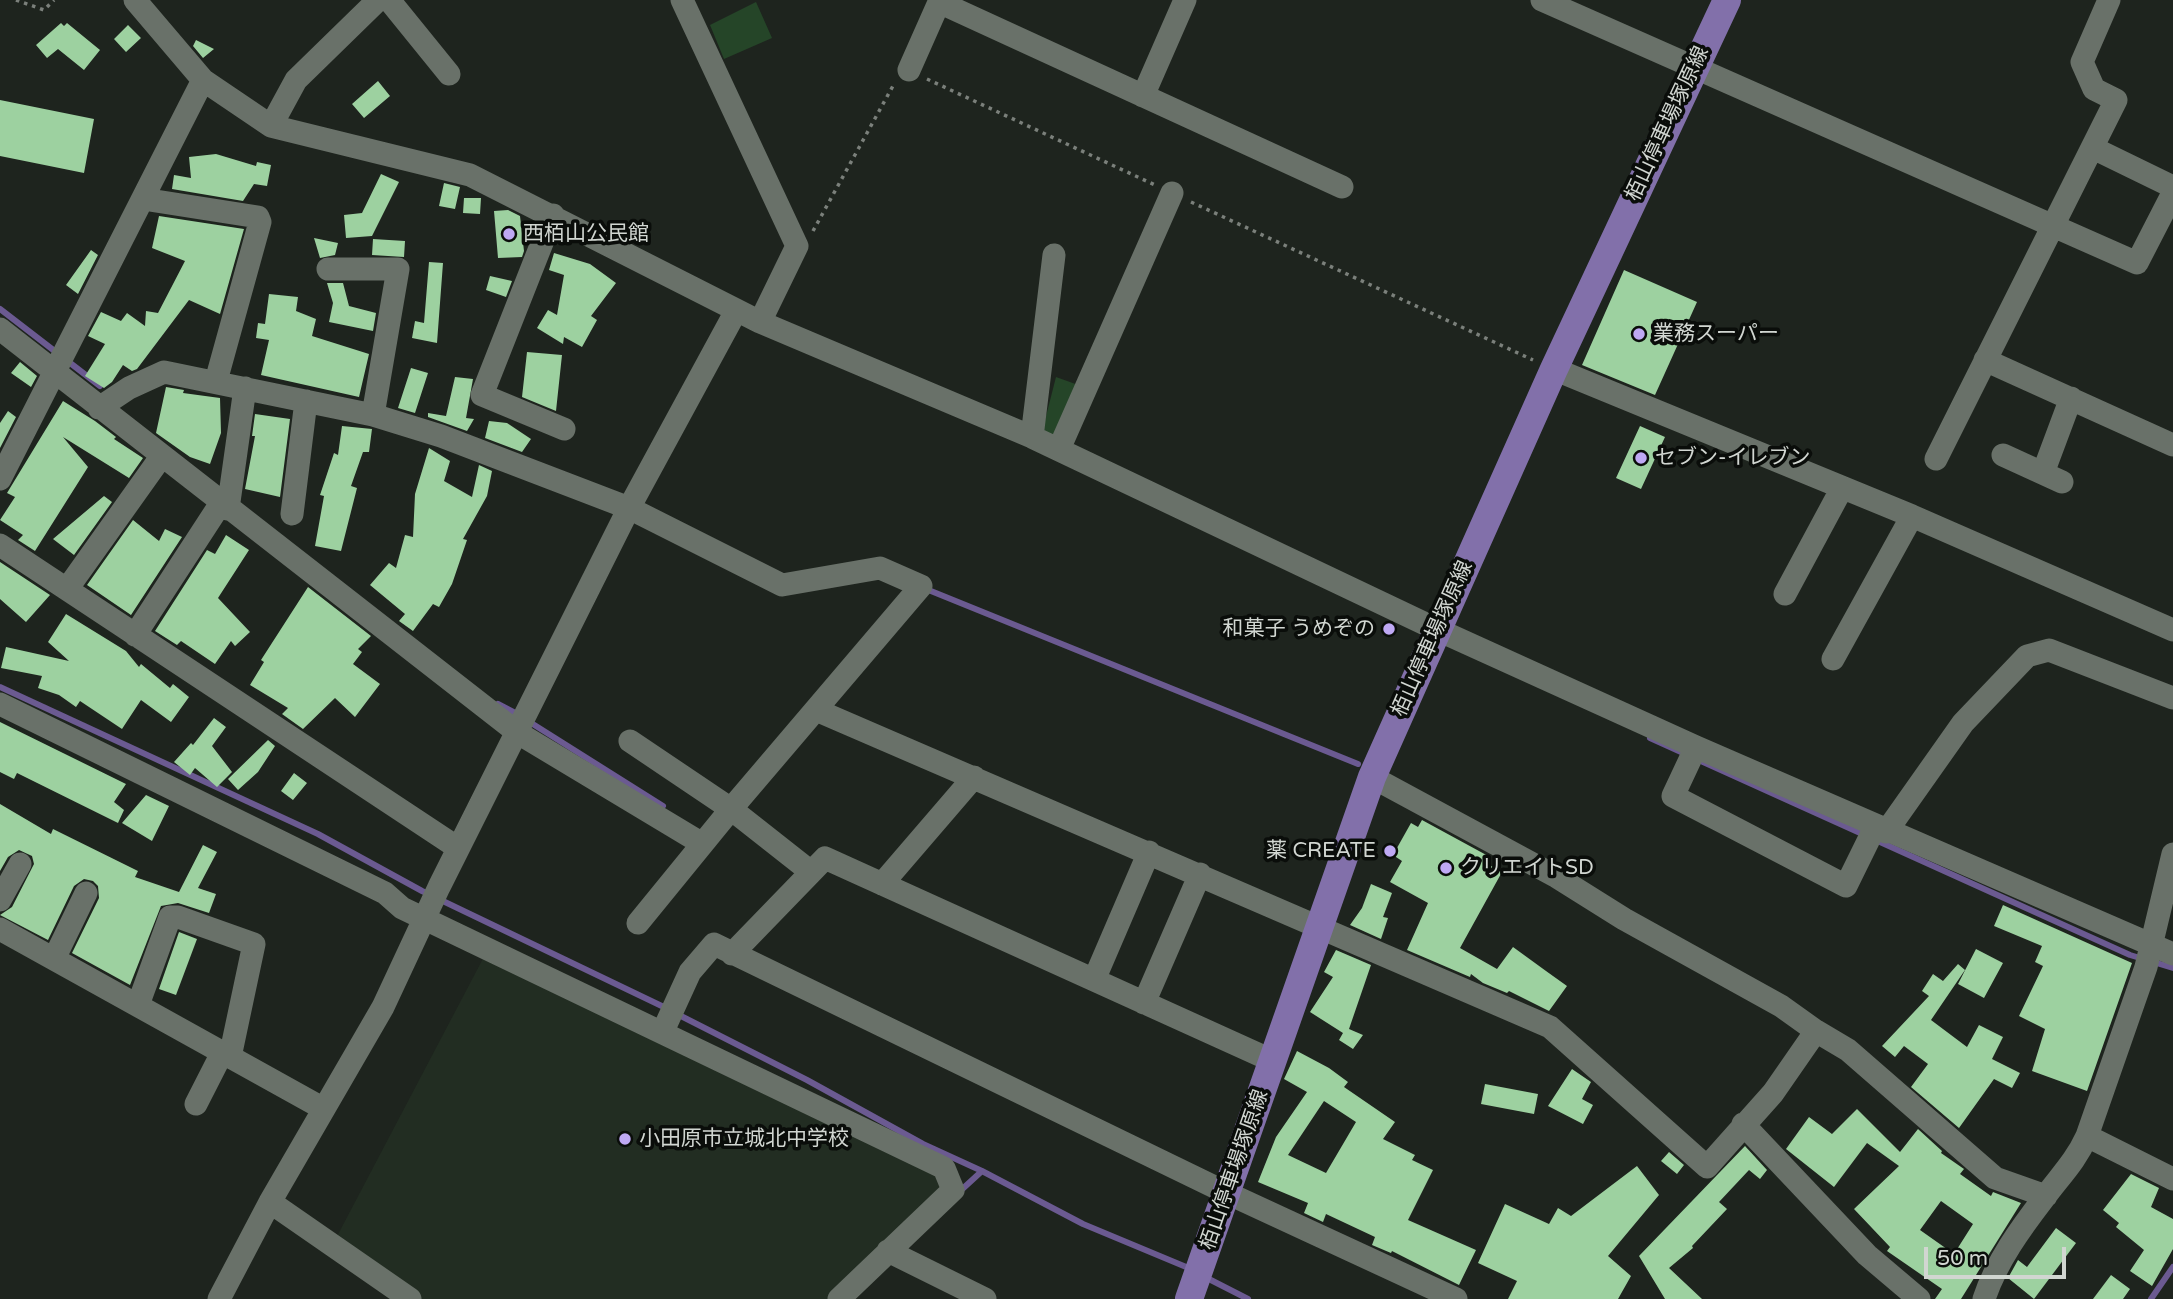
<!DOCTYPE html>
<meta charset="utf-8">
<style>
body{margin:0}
#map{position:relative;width:2173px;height:1299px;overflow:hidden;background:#1e241e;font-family:"Varela Round",sans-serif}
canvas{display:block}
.scale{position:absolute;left:1924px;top:1247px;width:142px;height:32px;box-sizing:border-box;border:4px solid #d1d6d1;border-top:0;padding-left:9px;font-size:21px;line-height:24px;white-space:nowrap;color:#d1d6d1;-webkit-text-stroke:5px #0a0d0a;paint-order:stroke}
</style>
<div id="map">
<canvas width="2173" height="1299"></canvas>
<div class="scale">50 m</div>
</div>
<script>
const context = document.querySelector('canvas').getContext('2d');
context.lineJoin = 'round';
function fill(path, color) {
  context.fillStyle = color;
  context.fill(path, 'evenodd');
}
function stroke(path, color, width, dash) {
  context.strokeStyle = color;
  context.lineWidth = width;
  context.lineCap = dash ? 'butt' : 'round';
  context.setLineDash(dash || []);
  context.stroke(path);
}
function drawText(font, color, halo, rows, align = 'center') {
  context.font = font + ' "Varela Round","Noto Sans JP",sans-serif';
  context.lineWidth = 7;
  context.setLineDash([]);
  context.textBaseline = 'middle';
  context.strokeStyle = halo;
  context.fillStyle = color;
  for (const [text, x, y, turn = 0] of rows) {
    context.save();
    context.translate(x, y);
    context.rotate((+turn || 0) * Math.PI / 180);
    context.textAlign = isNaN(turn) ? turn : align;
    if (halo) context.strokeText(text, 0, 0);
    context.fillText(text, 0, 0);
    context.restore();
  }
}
fill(new Path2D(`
 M487,951l452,226 2,16 -107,106h-415l-85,-57z`), '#222d22');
fill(new Path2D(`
 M756,2l16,36 -48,21 -14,-34z
 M1056,377l25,9 -24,52 -15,-6z`), '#254528');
stroke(new Path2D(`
 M0,309l100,77
 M926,589l432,175
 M0,687l318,147 104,57 246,118
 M498,704l21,11
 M528,721l135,85
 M1650,738l480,217 43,13
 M677,1014l130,66 116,64 59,27 101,53 108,45
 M958,1193l24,-22
 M1203,1276l45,23
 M2151,1299l22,-32`), '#6b5a91', 6);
fill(new Path2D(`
 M61,23l3,3 3,-3 33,27 -16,20 -26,-21 -11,9 -11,-13z
 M128,25l13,13 -15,14 -12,-13z
 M196,40l18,9 -11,9 -10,-12z
 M378,81l12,15 -26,22 -12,-14z
 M0,100l94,19 -10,54 -84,-17z
 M216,154l40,12 1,-4 14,3 -4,21 -13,-2 -11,17 -71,-12 2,-14 17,3 -2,-21z
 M381,174l18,8 -27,54 -26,2 -2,-23 18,-2z
 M444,183l16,4 -5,22 -16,-3z
 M464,198h17l-1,16 -17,-1z
 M508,210l12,6 4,35 -2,6 -24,1 -4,-47z
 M159,216l85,13 -24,85 -31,-14 -52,69 -5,2 -9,-6 -11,17 -8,6 -19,-12 20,-32 -17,-8 13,-24 20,9 6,-8 18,13 1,-15 12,2 27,-52 -33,-13z
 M314,238l24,5 -3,12 -15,3z
 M373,239l32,2 -1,16 -32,-2z
 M91,250l7,5 -20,39 -12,-9z
 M554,253l36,11 26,19 -25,33 6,4 -15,27 -18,-10 -1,7 -26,-16 11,-18 9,5 7,-40 -15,-5z
 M429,262l14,1 -6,80 -25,-5 3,-17 9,2z
 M1624,270l73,32 -42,93 -73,-30z
 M490,276l22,5 -6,16 -20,-7z
 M327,283h16l6,23 27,7 -3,18 -44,-9 4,-19z
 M269,294l29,3 -2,14 20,8 -4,17 57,18 -10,43 -98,-22 8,-35 -13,-2 2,-15 7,1z
 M527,352l35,3 -6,56 -34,-14z
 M20,362l17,14 -6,11 -20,-14z
 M411,368l17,5 -13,40 -17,-5z
 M455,377l18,2 -7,39 8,1 -7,12 -39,-14v-4l18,3z
 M166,387l18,3 -1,3 37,5 1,35 -11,31 -20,-7 -34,-24z
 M63,401l32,20 21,16 -2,2 29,19 -14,20 -66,-41 25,30 -53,84 -17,-11 5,-5 -23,-15 15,-23 -8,-4z
 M8,411l8,6 -16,31v-25z
 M255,414l35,5 -10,78 -35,-8 10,-53h-3z
 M489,421l18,2 24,16 -9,13 -37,-14z
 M342,426l30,3 -3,23h-6l-12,34 6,2 -16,63 -26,-5 9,-50 -4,-1 14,-42 4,2z
 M1640,426l25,11 -24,52 -25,-11z
 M429,448l21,13 -6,20 28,16 7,-32 13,6 -5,25 -24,43 4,1 -15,44 -13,23 -6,-3 -20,27 -14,-10 6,-7 -35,-29 19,-22 7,5 9,-33 8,2 2,-43z
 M104,496l8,6 -38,53 -21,-16z
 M133,520l26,21 6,-12 17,8 -51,78 -44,-30z
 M226,535l23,15 -31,48 32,34 -15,14 -4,-5 -16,23 -34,-23 -4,4 -22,-14 52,-81 8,4z
 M0,562l50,33 -24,27 -26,-23z
 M308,587l63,49 -13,13 4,3 -9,12 27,20 -25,33 -20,-19 -32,31 -21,-15 6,-6 -38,-23 14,-23 -3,-2z
 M66,614l60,37 13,16 2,-3 29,24 3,-4 16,13 -18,25 -30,-22 -19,29 -42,-28 -4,6 -17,-12 -21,-7 4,-12 -41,-8 5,-21 63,14 -21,-19z
 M214,718l12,9 -14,19 20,26 -15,15 -22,-19 -5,7 -16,-13 17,-19 2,2z
 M0,722l126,62 -12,18 10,8 -6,13 -101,-50 -3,6 -14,-7z
 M268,740l7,6 -17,26 -20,18 -10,-11z
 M294,773l13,10 -14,17 -12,-9z
 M146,795l23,11 -17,35 -30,-18z
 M0,804l51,30 2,-5 85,42 -3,6 44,15 24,-47 14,7 -19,36 18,6 -7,19 -31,-10 -17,3 -31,79 -58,-32 27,-55 -1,-12 -5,-5 -9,-2 -10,7 -26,54 -48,-25 12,-8 22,-43 -2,-8 -13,-6 -11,7 -8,14z
 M1422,820l68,37 -4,6 16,9 -42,76 37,21 16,-22 33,24 21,15 -18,25 -40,-20 -2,2 -24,-10 -12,-9 -1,3 -63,-27 21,-47 -38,-21 12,-21 -9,-6 18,-32 7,4z
 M1371,884l21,9 -9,24 5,1 -7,21 -31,-14 12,-17z
 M2003,905l129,58 -45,128 -55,-20 13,-42 -26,-13 24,-50 -8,-4 7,-16 -48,-20z
 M179,932l18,7 -21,56 -17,-6z
 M1976,949l27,14 -19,35 -26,-14z
 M1336,950l35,15 -22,64 14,6 -10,14 -14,-9 4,-7 -33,-21 23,-35 -9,-5z
 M1958,964l7,6 -34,50 36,27 12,-22 24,12 -11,22 28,14 -8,15 -18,-9 -35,49 -48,-41 17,-23 -24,-18 -9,11 -13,-11 47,-50 -7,-5 11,-17 10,7z
 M1297,1051l32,17 19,14 -4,5 51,35 -12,17 32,16 -3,5 21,10 -25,50 68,30 -17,35 -67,-34 -1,2 -19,-8 3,-8 -49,-23 -3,8 -19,-9 4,-10 -50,-21 18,-45 31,-45 -23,-13zM1324,1101l32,21 -30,51 -38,-18z
 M1572,1069l19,13 -9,17 11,6 -10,19 -35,-18z
 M1485,1084l53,10 -4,20 -53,-10z
 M1857,1109l43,43 18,-23 24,22 -1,2 23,16 -4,5 31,22 2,-4 28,11 -60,96h-26l7,-10 -55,-38 3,-4 -36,-38 45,-43 -32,-23 -33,44 -48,-38 23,-32 23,17zM1941,1201l32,23 -19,30 -34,-24z
 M1745,1146l22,24 -7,9 -11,-9 -30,32 8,7 -35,37 1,2 -24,20 33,31h-37l-26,-43z
 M1669,1152l15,13 -7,9 -16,-13z
 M1637,1166l22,29 -51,61 23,20 -13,23h-110l9,-18 -39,-18 27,-59 44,20 9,-16 13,8z
 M2131,1174l28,14 -8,19 22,12v30l-21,37 -22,-15 14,-21 -28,-23 3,-4 -16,-13z
 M2056,1228l20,15 -42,56 -26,-21 10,-18 9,7z
 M2111,1275l19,14 -7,10h-30z`), '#9dd1a0');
stroke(new Path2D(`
 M16,0l28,10 10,-10
 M927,79l228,106
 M1191,202l342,158
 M813,231l81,-147`), '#7b807b', 3.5, [3.5, 5]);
stroke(new Path2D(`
 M135,0l68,80 68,46 199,49 290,147 272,115 404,192 260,118 477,207
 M389,0l60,74
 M682,0l115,246 -37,76
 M1542,0l595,263 36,-70
 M939,2l403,185
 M909,70l31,-70
 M1143,96l42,-96
 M271,126l25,-46 82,-80
 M2093,148l80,39
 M143,199l115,18 2,5 -44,159
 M553,215l-71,180 82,34
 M328,269h70l-25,146
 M0,329l518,404 183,110
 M1985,360l188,85
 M1554,369l358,147 261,114
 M99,408l30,-20 35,-16 209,43 68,21 188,72 153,77 98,-17 41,18 -190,223 -101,-68
 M1032,437l22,-182
 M1059,449l113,-256
 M2003,455l59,27
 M1936,459l180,-359 -22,-11 -12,-27 27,-62
 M2043,473l28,-75
 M0,479l203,-399
 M228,509l17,-121
 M292,514l14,-113
 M0,545l458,303
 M67,589l94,-132
 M1785,594l57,-106
 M135,635l86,-132
 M1833,659l79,-143
 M0,704l385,189 17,15 542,260 9,22 -114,109
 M816,710l734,317 157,140 66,-74 43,-62 -35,-25 -157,-87 -67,-42 -185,-100
 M1696,747l-23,49 173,90 29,-59
 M1886,832l77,-109 64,-67 22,-6 124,48
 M882,884l92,-107
 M0,900l20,-36
 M638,923l93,-114 80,63
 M0,929l324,180
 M732,954l93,-96 448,203
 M54,959l32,-66
 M1094,980l55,-128
 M1144,1003l56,-129
 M138,1005l32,-88h8l76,27 -24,113
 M663,1031l27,-59 24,-28 513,249 229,106
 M1816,1031l32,19 147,128 51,18
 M196,1104l26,-51
 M1743,1124l124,131 52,44
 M2087,1136l86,43
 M270,1202l140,97
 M888,1251l97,48
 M219,1299l51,-97 113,-195 56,-120 190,-379 107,-197
 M1984,1299c12,-37 37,-71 60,-101 17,-23 31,-36 43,-62l59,-169 27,-113`), '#697169', 23);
stroke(new Path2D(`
 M1189,1299l183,-522 182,-408 173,-369`), '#8270aa', 28);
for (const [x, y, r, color] of [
 [509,234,7,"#bfa9f4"],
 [1639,334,7,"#bfa9f4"],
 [1641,458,7,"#bfa9f4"],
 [1389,629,7,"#bfa9f4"],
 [1390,851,7,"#bfa9f4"],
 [1446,868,7,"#bfa9f4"],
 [625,1139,7,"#bfa9f4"]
]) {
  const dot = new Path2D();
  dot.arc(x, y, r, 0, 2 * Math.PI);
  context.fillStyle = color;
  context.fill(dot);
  stroke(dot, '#0a0d0a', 2.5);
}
drawText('21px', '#d1d6d1', '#0a0d0a', [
 ["栢山停車場塚原線",1668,124,-65],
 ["栢山停車場塚原線",1433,639,-66],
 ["栢山停車場塚原線",1235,1170,-71]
]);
drawText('21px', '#d1d6d1', '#0a0d0a', [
 ["西栢山公民館",523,234],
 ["業務スーパー",1653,334],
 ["セブン-イレブン",1655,458],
 ["和菓子 うめぞの",1375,629,"right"],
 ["薬 CREATE",1376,851,"right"],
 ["クリエイトSD",1460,868],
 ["小田原市立城北中学校",639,1139]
], 'left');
</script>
